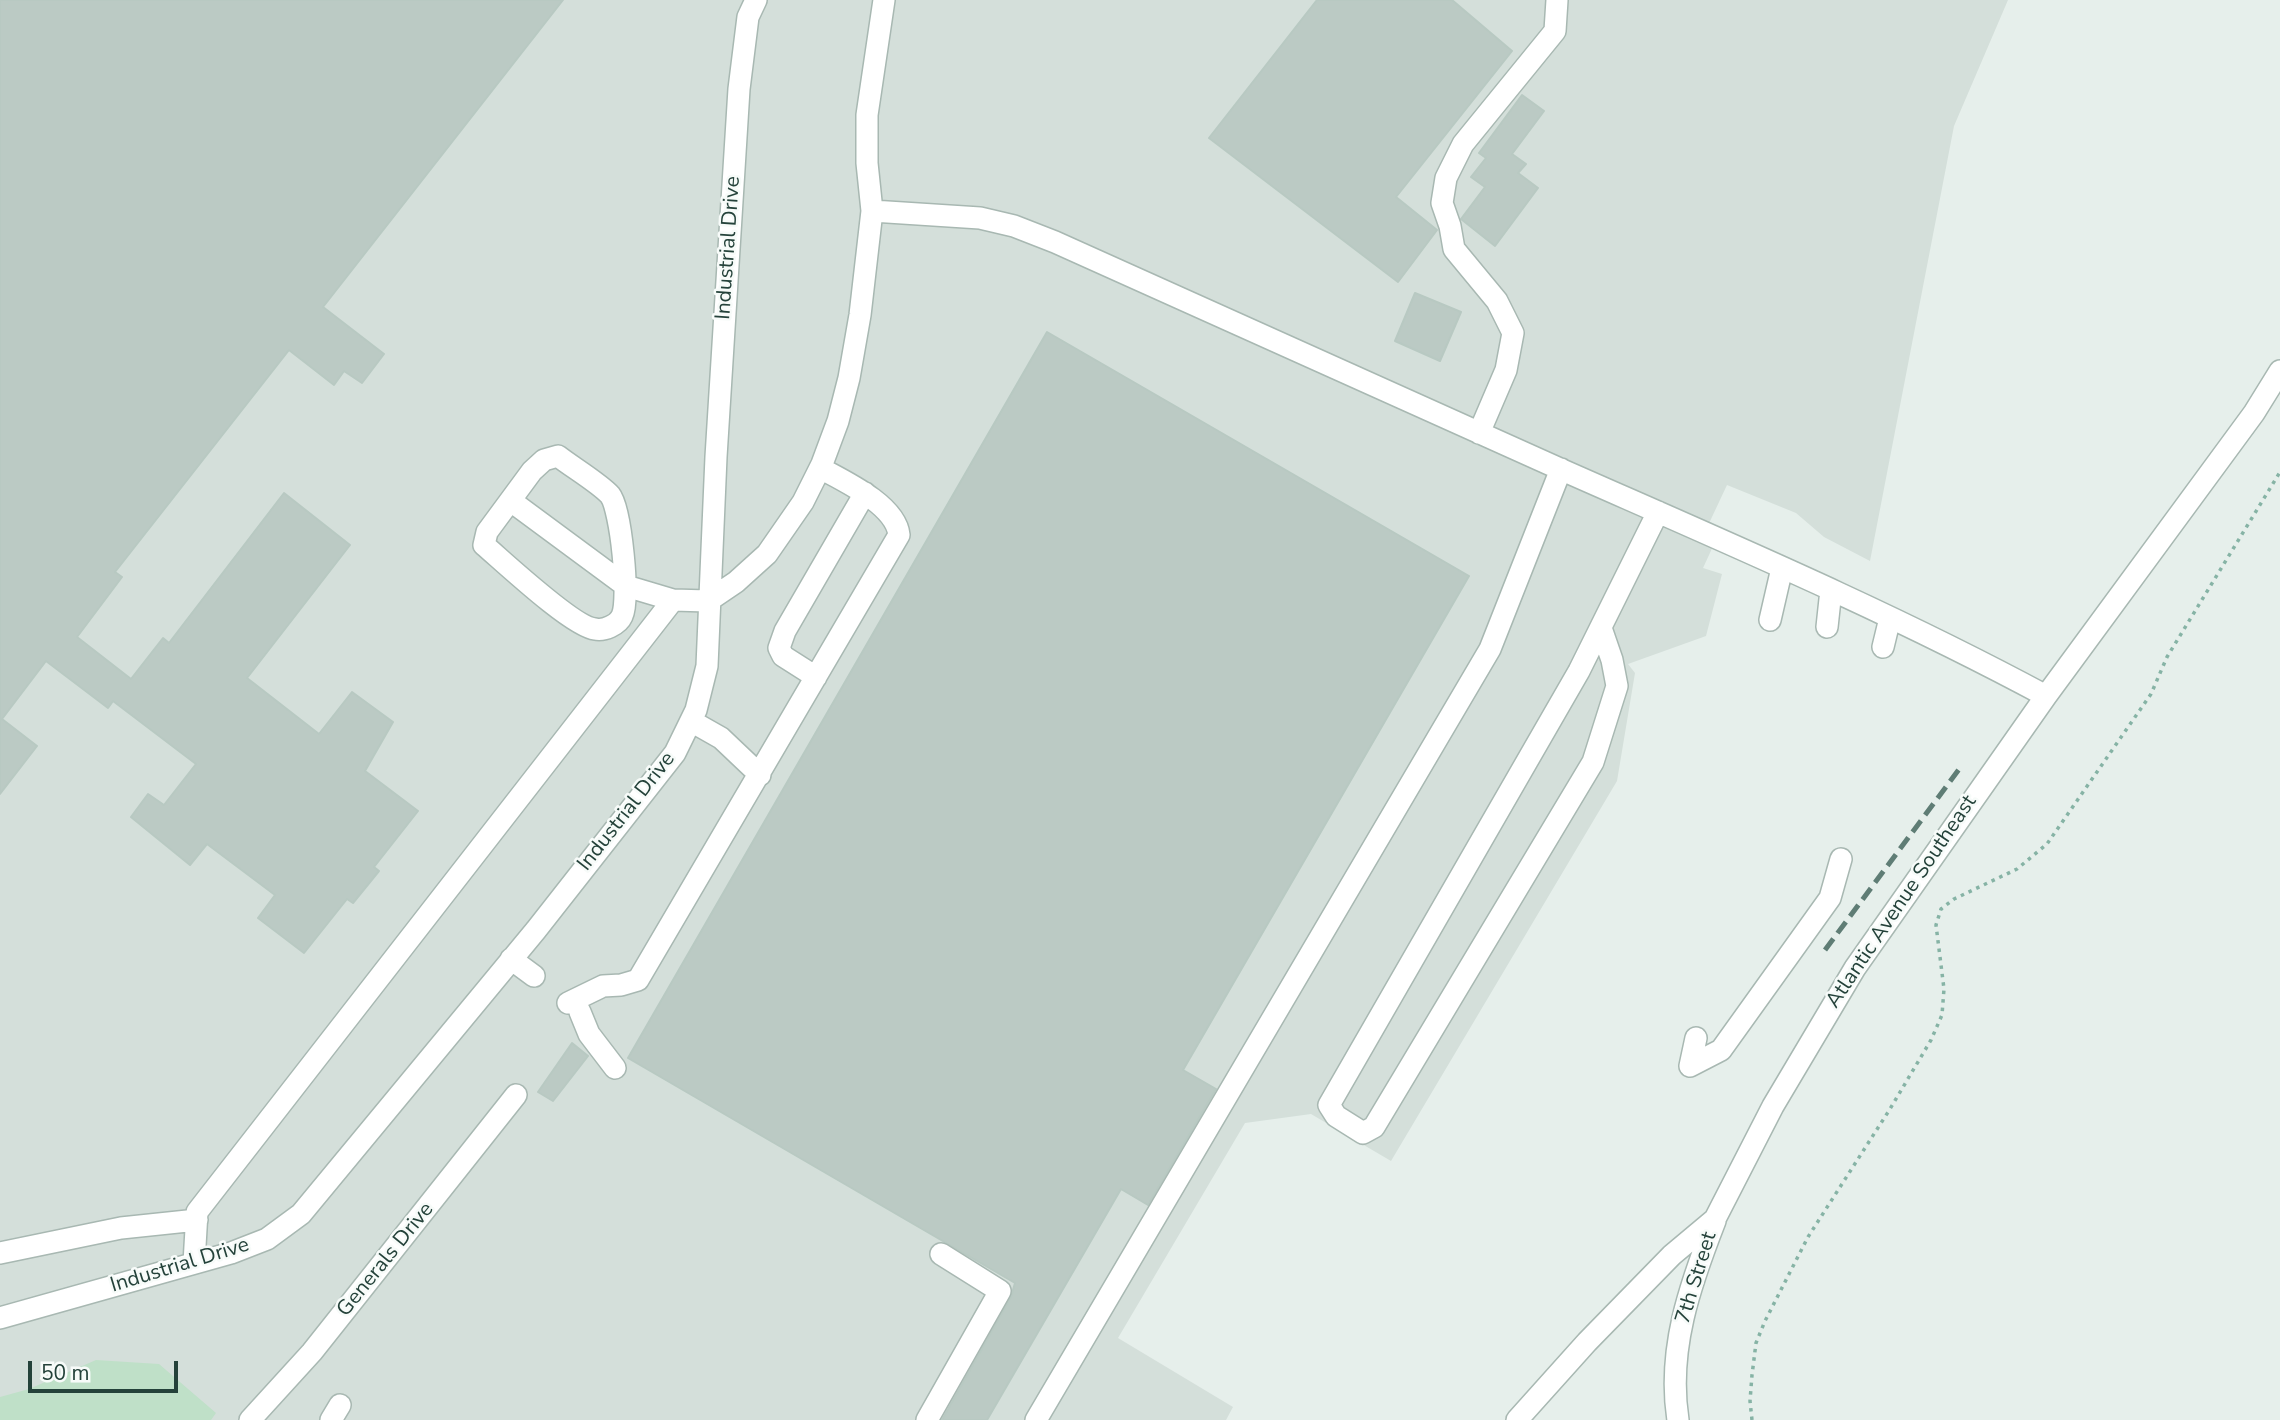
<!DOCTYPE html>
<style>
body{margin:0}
#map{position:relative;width:2280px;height:1420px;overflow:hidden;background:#e6efeb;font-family:"Nunito Sans",sans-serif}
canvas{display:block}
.scale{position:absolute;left:28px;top:1361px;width:150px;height:32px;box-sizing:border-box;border:4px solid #24423a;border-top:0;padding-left:9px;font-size:21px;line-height:24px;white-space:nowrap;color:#24423a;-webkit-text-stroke:5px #f7fbf9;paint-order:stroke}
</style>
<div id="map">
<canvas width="2280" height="1420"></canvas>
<div class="scale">50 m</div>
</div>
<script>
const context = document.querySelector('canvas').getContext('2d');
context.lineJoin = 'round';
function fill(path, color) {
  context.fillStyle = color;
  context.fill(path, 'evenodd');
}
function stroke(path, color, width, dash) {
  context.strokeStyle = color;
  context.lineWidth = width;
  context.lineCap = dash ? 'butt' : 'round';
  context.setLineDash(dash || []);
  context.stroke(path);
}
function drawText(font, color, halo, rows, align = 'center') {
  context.font = font + ' "Nunito Sans",sans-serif';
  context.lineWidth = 5;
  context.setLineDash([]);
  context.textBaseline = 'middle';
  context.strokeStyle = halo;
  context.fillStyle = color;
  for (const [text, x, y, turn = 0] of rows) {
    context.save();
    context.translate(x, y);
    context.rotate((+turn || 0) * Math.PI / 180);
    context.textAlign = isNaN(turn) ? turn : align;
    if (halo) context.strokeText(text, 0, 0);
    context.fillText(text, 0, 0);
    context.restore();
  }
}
fill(new Path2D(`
 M0,0h2008l-54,126 -84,435 -46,-24 -28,-24 -69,-28 -23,49 11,8 -12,26 19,6 -16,62 -78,28 7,9 -18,108 -226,380 -80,-47 -66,9 -127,215 115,69 -7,13h-1226z`), '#d4dfda');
fill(new Path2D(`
 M96,1360l63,4 57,49 -5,7h-211v-23l29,-8z`), '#bfe0c8');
const building = new Path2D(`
 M0,0h563l-240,307 61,47 -22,29 -18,-12 -10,14 -45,-35 -174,222 7,5 -45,60 54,42 32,-41 6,5 115,-150 66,52 -103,133 72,56 33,-42 41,30 -28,49 53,40 -44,56 5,4 -26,32 -6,-4 -43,54 -46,-35 17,-23 -68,-51 -17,21 -59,-48 17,-23 16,11 32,-41 -83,-63 -5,7 -62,-47 -44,58 35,27 -37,48z
 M1317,0h135l60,51 -116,146 41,33 -39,52 -189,-144z
 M1522,95l22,16 -32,43 14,10 -8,9 20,15 -43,58 -34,-27 24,-32 -14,-10 15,-19 -7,-5z
 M1415,293l46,19 -21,49 -45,-20z
 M1047,332l422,244 -286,494 33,19 -68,116 -27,-16 -134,231h-45l69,-123 4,-14 -387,-225z
 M572,1043l16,13 -35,45 -15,-9z`);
fill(building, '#bbcac4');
stroke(building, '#b8c9c2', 2);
const minor = new Path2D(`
 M872,211l108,7 34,8 41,16c168,76 336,152 505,227 163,72 328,142 486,227
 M1479,433l27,-63 7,-37 -16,-32 -43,-52 -4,-23 -8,-23 4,-25 17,-34 92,-113 2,-31
 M558,456c14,11 41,27 52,39 11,14 20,104 12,121 -4,9 -18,15 -27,13 -22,-2 -91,-67 -111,-84l3,-13 45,-61 12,-11z
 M511,501l115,85 47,14
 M1770,620l12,-52
 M1827,627l4,-37
 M1601,628l11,32 5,26 -24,76 -219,365 -11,6 -27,-17 -7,-11 250,-434 79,-159
 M1883,647l7,-29
 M816,677l-33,-21 -4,-8 6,-17 80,-138
 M691,721l30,17 39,37
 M511,959l23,17
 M568,1003l35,-17 18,-1 17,-5 261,-445c-3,-30 -55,-54 -79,-67
 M580,1012l9,22 26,34
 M1690,1066l31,-16 109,-152 11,-39
 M1690,1066l6,-28
 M0,1253l121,-25 76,-8
 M194,1263l3,-51 476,-612 35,1 28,-19 31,-28 36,-52 19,-38 16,-43 11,-43 11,-63 12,-104 -5,-48v-48l17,-115
 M0,1318l231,-65 36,-14 34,-25 235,-284 139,-177 21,-43 11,-44 9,-209 23,-368 9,-72 8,-17
 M250,1420l62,-68 204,-257
 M331,1420l9,-15
 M927,1420l73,-129 -59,-37
 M1036,1420l454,-771 71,-180
 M1517,1420l70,-78 85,-87 43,-36 58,-113 82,-138 191,-272 208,-283 26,-42
 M1678,1420c-11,-70 12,-135 37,-199`);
stroke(minor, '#a8b8b2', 24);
stroke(new Path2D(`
 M1752,1420l-2,-19 2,-26 4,-32 9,-22 43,-84 82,-128 41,-69 11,-25 2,-26 -8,-64 5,-16 13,-10 63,-30 30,-25 104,-150 16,-37 113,-185`), '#86b3a5', 3.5, [3.5, 5]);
stroke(minor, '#fff', 21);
stroke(new Path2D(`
 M1825,950l135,-182`), '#5f7d75', 5, [14, 7]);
drawText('21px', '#24423a', '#f7fbf9', [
 ["Industrial Drive",729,248,-86],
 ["Industrial Drive",627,812,-52],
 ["Atlantic Avenue Southeast",1902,902,-56],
 ["Generals Drive",386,1260,-51],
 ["Industrial Drive",180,1266,-17],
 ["7th Street",1697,1278,-73]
]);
</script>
